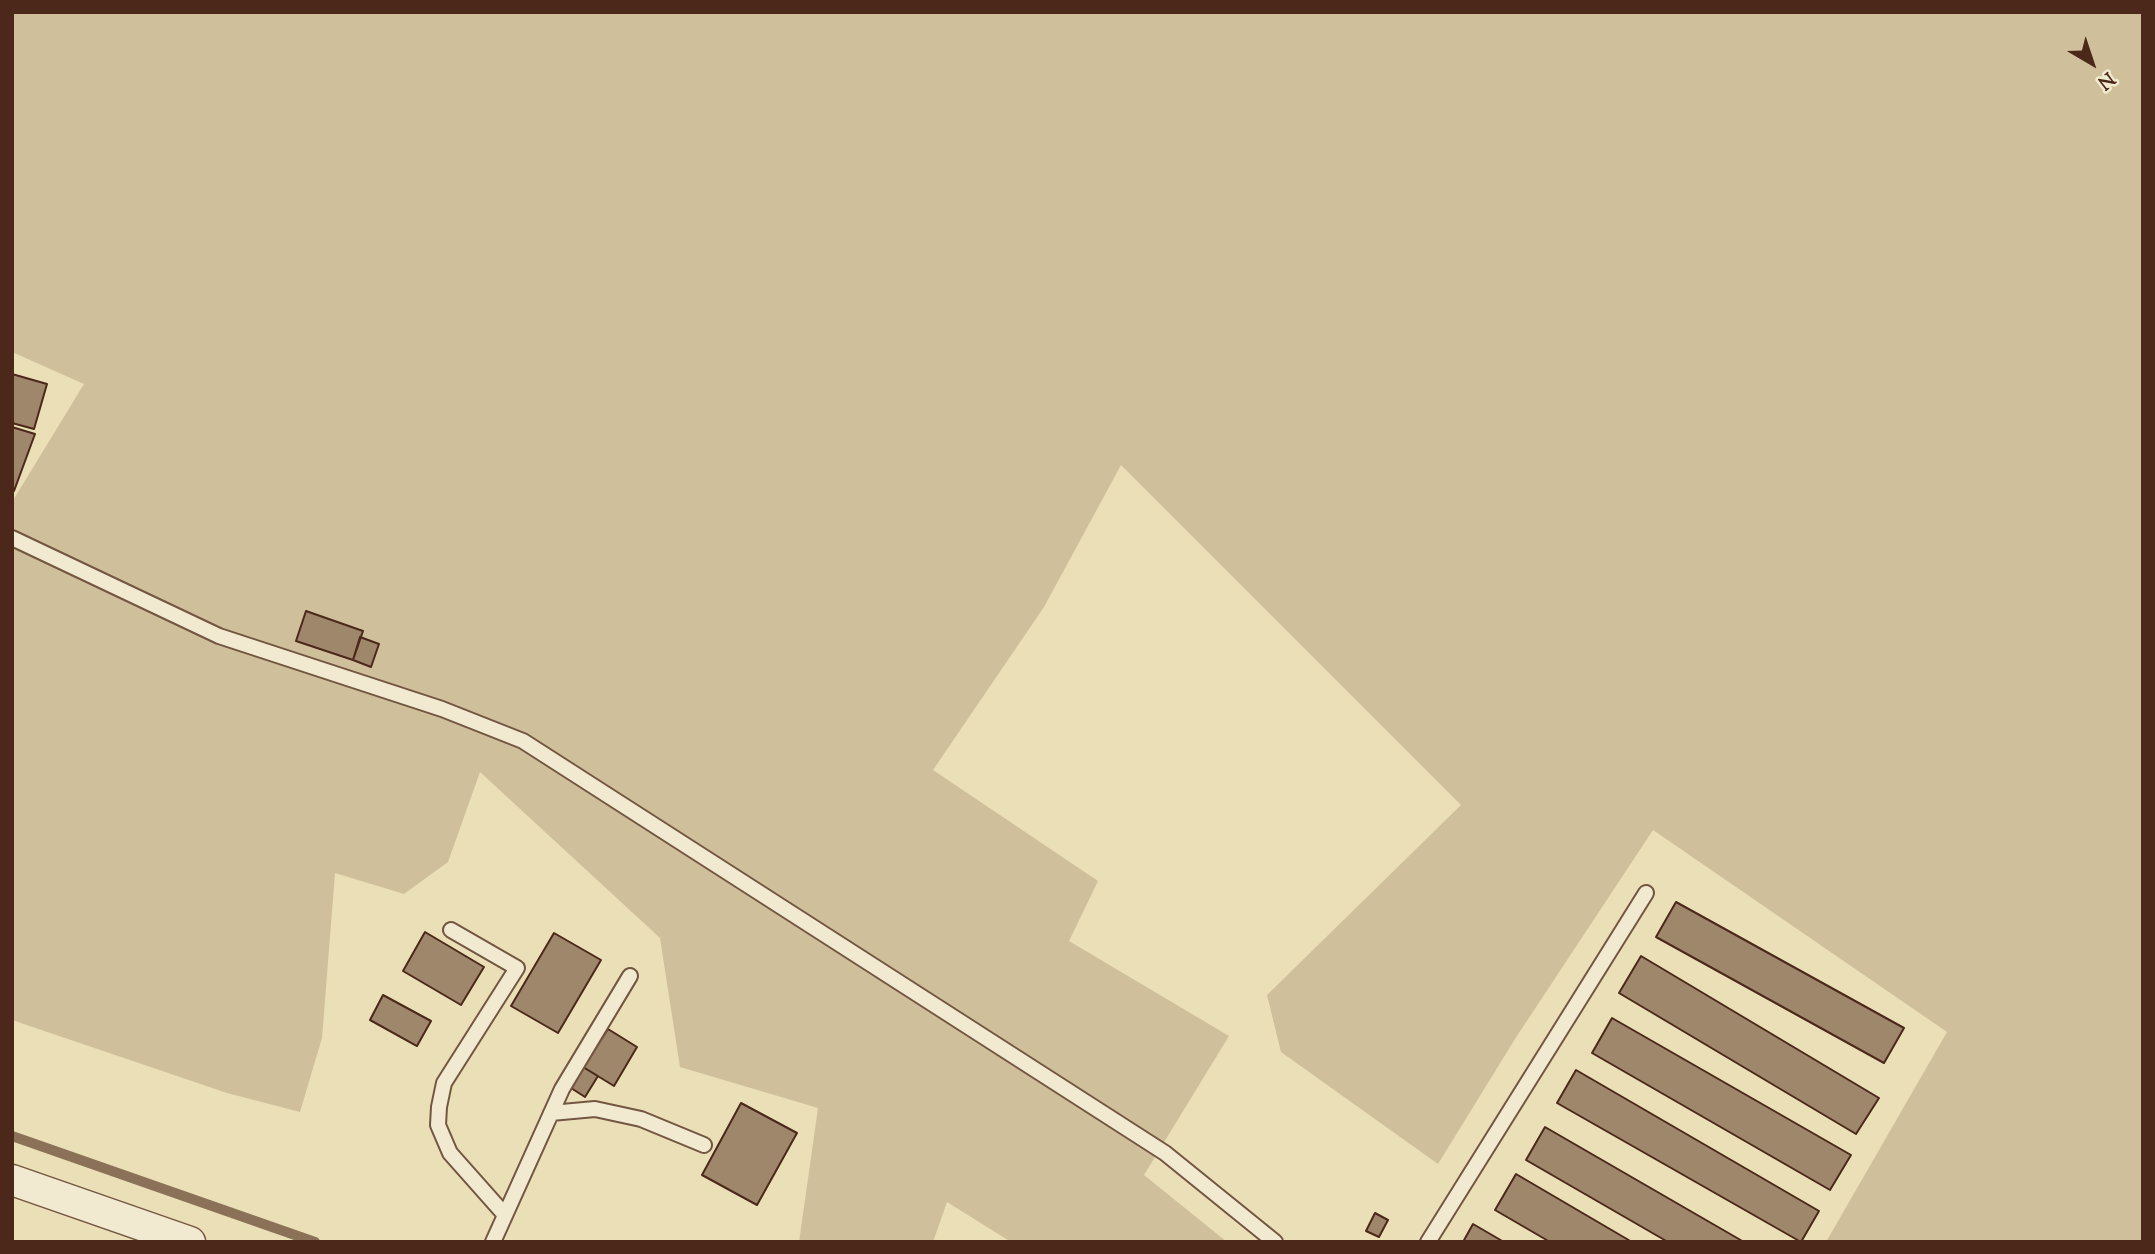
<!DOCTYPE html>
<style>
body{margin:0}
#map{position:relative;width:2155px;height:1254px;overflow:hidden;background:#eadfb6;font-family:"Sorts Mill Goudy",serif}
canvas{display:block}
.frame{position:absolute;inset:0;border:14px solid #4b281a;pointer-events:none}
.north{position:absolute;left:2057px;top:28px;width:70px;height:70px;-webkit-text-stroke:5px #f1ead0;paint-order:stroke;rotate:141deg;font-size:19px;font-weight:700;line-height:28px;text-align:center;color:#4b281a}
.north::after{content:'';display:block;margin:auto;width:24px;height:32px;background:#4b281a;clip-path:polygon(50% 0,100% 100%,50% 72%,0 100%)}
</style>
<div id="map">
<canvas width="2155" height="1254"></canvas>
<div class="frame"></div>
<div class="north">N</div>
</div>
<script>
const context = document.querySelector('canvas').getContext('2d');
context.lineJoin = 'round';
function fill(path, color) {
  context.fillStyle = color;
  context.fill(path, 'evenodd');
}
function stroke(path, color, width, dash) {
  context.strokeStyle = color;
  context.lineWidth = width;
  context.lineCap = dash ? 'butt' : 'round';
  context.setLineDash(dash || []);
  context.stroke(path);
}
fill(new Path2D(`
 M12,12h2131v1230h-317l121,-210 -294,-202 -138,209 -77,125 -157,-112 -14,-57 194,-190 -340,-340 -77,142 -111,163 165,111 -29,60 160,95 -85,139 83,67h-216l-64,-40 -14,40h-134l19,-134 -138,-41 -20,-129 -180,-166 -32,90 -44,32 -69,-21 -13,165 -22,74 -73,-19 -215,-73v-518l72,-118 -72,-32z`), '#cfc09b');
stroke(new Path2D(`
 M12,1136l303,106`), '#8a7158', 10);
const building = new Path2D(`
 M12,374l35,10 -13,45 -22,-6z
 M12,427l23,7 -21,57 -2,-1z
 M306,611l57,20 -10,29 -57,-19z
 M360,637l19,7 -8,23 -18,-7z
 M1676,902l228,126 -20,35 -228,-126z
 M425,932l59,35 -23,38 -58,-34z
 M554,933l47,27 -43,73 -47,-27z
 M1641,956l238,142 -23,36 -237,-141z
 M383,995l48,26 -14,25 -47,-26z
 M1612,1018l239,137 -21,35 -238,-137z
 M608,1029l29,18 -23,39 -31,-19z
 M583,1067l15,9 -13,21 -14,-9z
 M1576,1070l243,141 -18,31 -244,-139z
 M741,1103l56,30 -40,72 -55,-30z
 M1545,1127l199,115h-76l-142,-82z
 M1516,1174l116,68h-82l-55,-32z
 M1375,1213l13,7 -9,17 -13,-6z
 M1473,1224l31,18h-41z`);
fill(building, '#9e876b');
stroke(building, '#4b281a', 2);
const service = new Path2D(`
 M12,538l207,98 223,73 81,32 642,412 110,89
 M451,930l66,38 -73,115 -5,24 -1,18 12,28 55,62
 M551,1113l44,-4 46,10 63,26
 M493,1242l69,-153 68,-113
 M1428,1242l218,-349`);
const minor = new Path2D(`
 M12,1180l178,62`);
stroke(service, '#735641', 18);
stroke(minor, '#735641', 33);
stroke(service, '#f1ead0', 14);
stroke(minor, '#f1ead0', 30);
</script>
